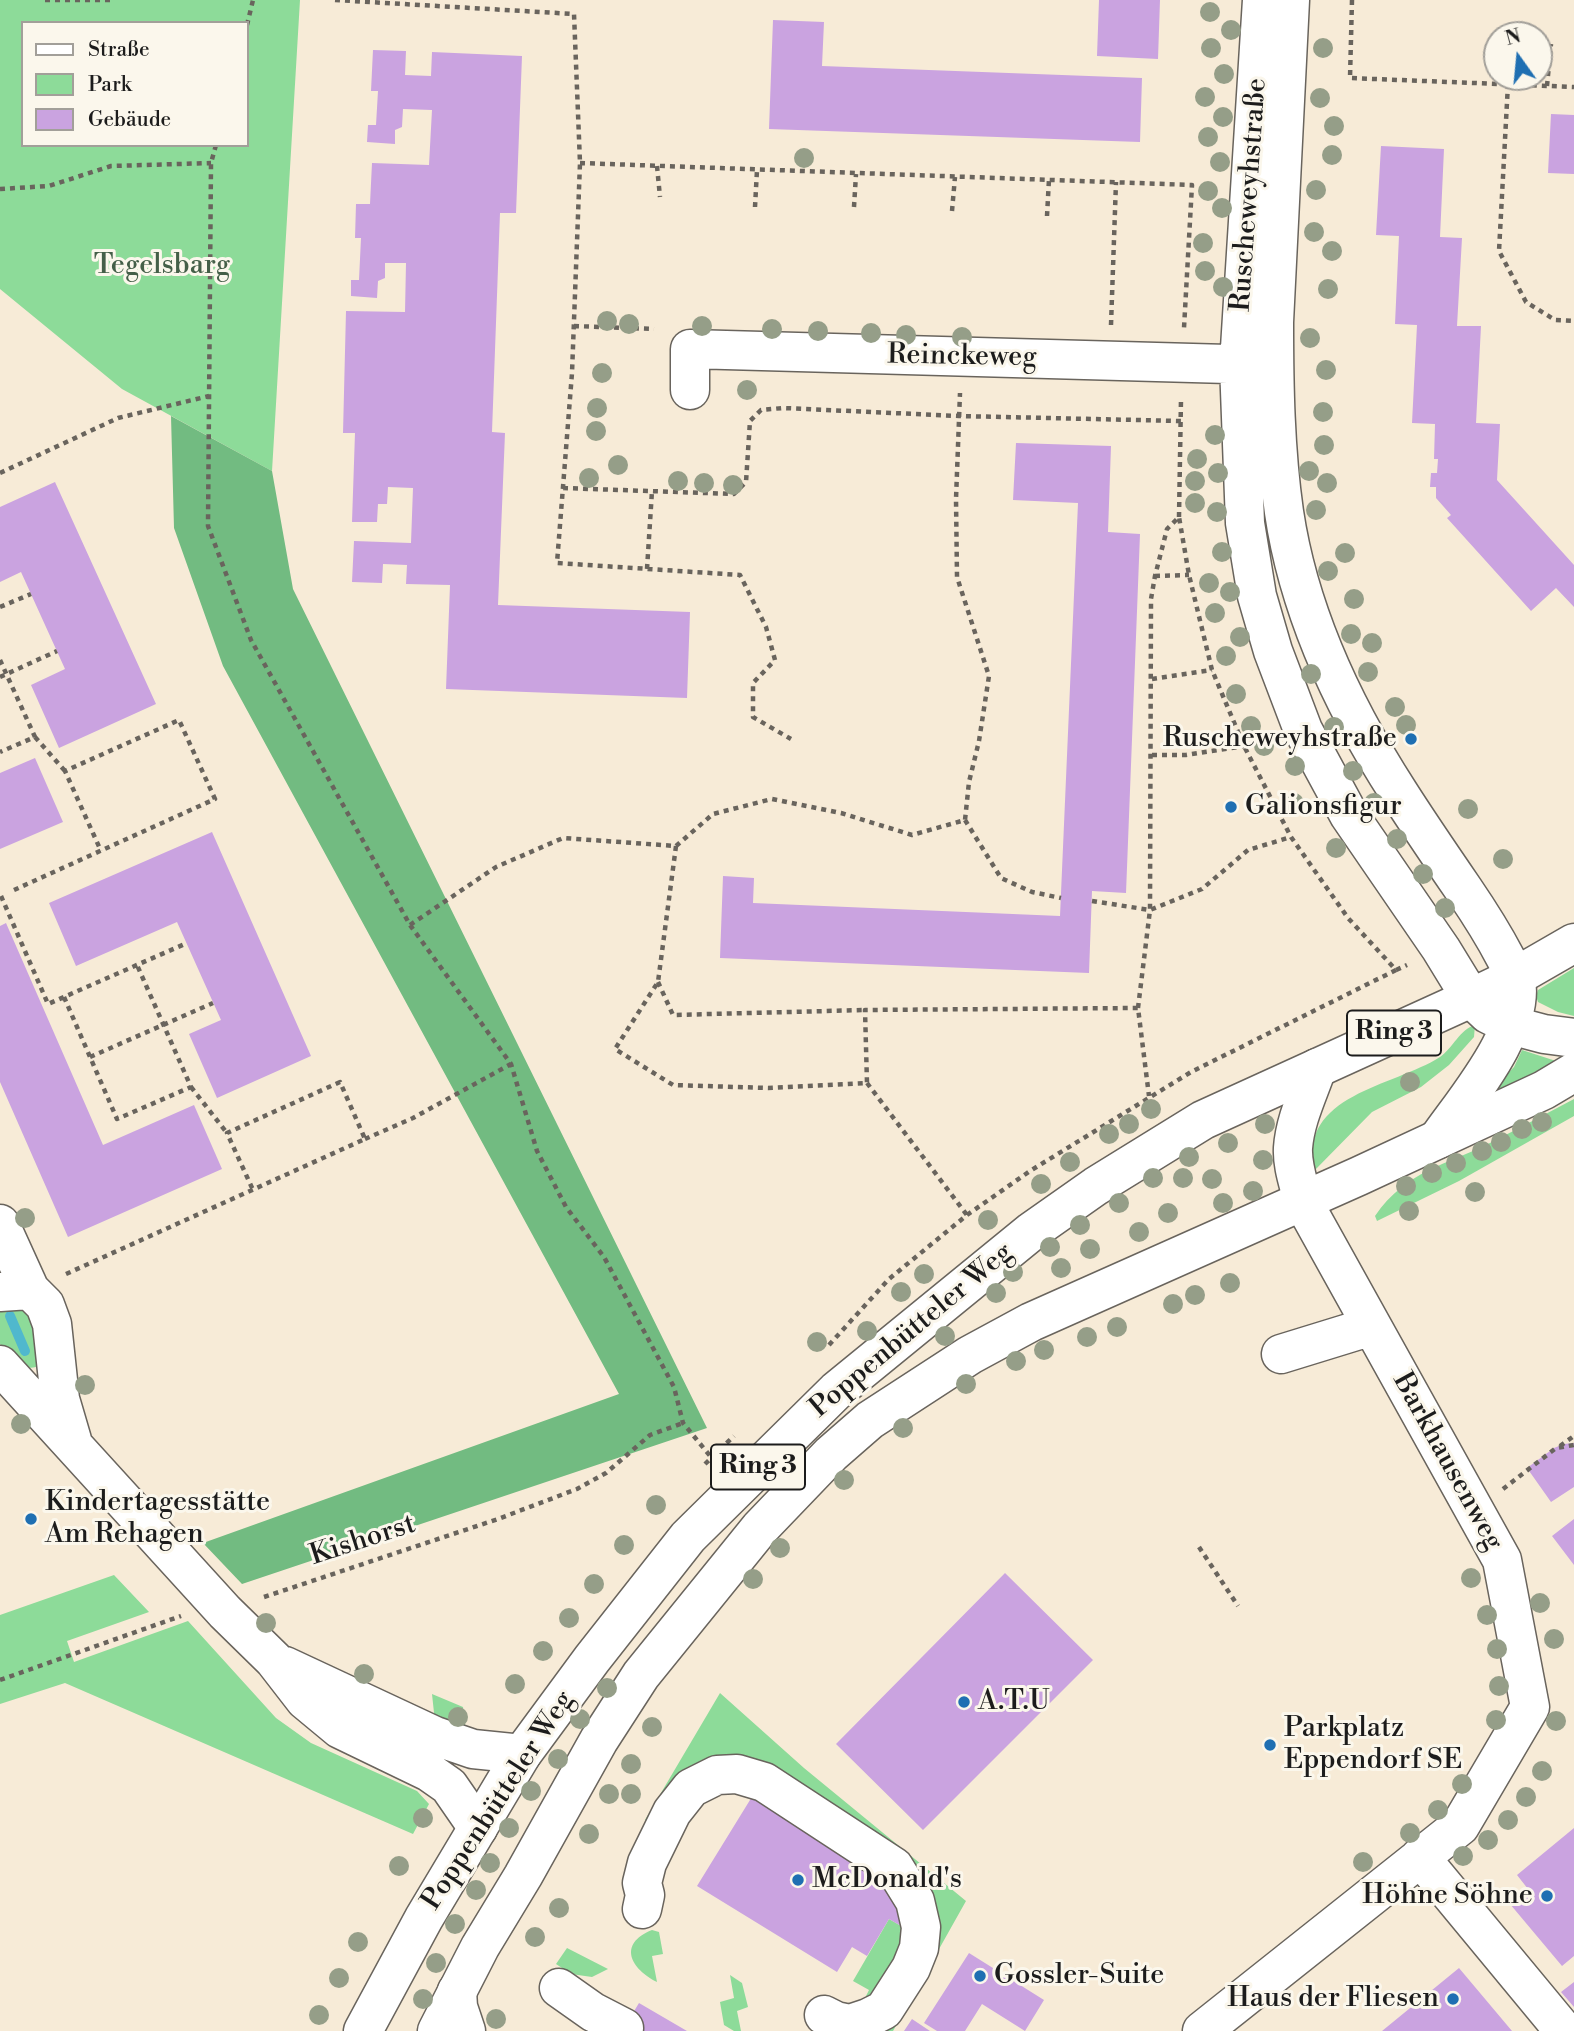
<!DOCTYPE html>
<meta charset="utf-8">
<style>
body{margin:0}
#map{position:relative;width:1574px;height:2031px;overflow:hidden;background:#f7ebd7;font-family:"Libre Bodoni",serif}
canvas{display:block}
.legend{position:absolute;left:21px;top:21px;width:228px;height:126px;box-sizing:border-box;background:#fbf7ec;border:2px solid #a29f99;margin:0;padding:9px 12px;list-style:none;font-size:21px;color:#1c1c1c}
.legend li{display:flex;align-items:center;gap:14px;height:35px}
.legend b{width:35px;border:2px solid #a29f99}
.north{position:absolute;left:1483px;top:21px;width:70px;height:70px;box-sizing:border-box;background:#fbf7ec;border:2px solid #a29f99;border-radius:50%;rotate:345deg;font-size:19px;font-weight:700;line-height:28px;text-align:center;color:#1c1c1c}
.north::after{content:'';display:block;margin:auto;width:24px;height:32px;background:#1f6fb2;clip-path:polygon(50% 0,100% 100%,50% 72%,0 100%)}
</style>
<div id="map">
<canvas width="1574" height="2031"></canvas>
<ul class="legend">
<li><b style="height:9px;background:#fff"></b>Straße</li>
<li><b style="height:19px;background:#8ddb99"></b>Park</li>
<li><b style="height:19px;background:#caa3e0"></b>Gebäude</li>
</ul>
<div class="north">N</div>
</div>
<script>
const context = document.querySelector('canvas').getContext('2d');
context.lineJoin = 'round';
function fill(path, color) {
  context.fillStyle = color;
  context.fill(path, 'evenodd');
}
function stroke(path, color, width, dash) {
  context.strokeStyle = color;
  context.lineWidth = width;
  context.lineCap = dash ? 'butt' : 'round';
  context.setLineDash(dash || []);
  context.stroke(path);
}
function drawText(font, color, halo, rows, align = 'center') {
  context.font = font + ' "Libre Bodoni",serif';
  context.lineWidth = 6;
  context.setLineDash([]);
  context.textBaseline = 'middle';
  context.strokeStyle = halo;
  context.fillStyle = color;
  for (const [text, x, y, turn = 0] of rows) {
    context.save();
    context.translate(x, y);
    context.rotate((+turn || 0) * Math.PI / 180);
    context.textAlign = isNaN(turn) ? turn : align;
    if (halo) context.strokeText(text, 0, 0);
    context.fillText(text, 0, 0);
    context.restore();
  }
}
fill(new Path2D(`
 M0,0h300l-28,471 -150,-82 -122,-100zM23,23h224v122h-224z
 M1574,968v48l-16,-4 -20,-10 -2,-6 2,-6z
 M1475,1025l-1,12 -25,28 -28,22 -49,25 -58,59c-16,-77 79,-84 126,-114 13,-9 20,-28 35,-32z
 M1522,1050l34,11 -55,29h-4v-6l17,-17z
 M1574,1099v17l-115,65 -82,40 -2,-5c32,-46 70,-50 117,-74 28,-14 55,-29 82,-43z
 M18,1304l15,12 6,45 -3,6c-17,4 -25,-12 -36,-23v-33z
 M114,1575l35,37 -82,29 7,21 114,-41 88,97 35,25 106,48 12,13 -16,30 -348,-151 -65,21v-89z
 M720,1693l84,75 162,133 -73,130h-18l61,-99 -228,-170c-35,5 -40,33 -54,62l-9,-4z
 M432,1694l31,13 3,25 -31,-10z
 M889,1919l26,15 -46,74 -3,-12 3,-6 -16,-9z
 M652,1930l7,2 4,22 -11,2 5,26c-26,-13 -40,-38 -5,-52z
 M567,1948l41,21 -16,8 -21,-3 -15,-10z
 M730,1975l12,8 6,24 -11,4 4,20h-7l-10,-6 -4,-23 14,-4z`), '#8ddb99');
fill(new Path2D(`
 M171,416l101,55 21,118 414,839 -465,156 -39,-41 416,-149 -396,-728 -49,-138z`), '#72bb81');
stroke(new Path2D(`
 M10,1316l15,35`), '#50b8cd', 10);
fill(new Path2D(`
 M1099,0h61l-2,59 -61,-3z
 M773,20l51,2 -2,44 320,12 -2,64 -371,-13z
 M373,50l33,1 -1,24 26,1 1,-24 90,4 -6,157h-16l-8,219 13,1 -7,172 192,7 -3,86 -241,-9 4,-104 -44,-1 1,-19 -24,-1 -1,19 -30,-1 2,-41 57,2 2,-55 -25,-1 -1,17h-9l-1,18h-25l3,-89h-12l3,-122 59,1 1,-49h-21v15l-7,3 -1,17 -26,-2v-16h8l2,-42h-6l1,-34h14l2,-41 57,2 3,-55 -29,-1 -1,18 -7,3v14l-28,-2 1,-17h8l2,-34h-7z
 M1551,114l23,1v59l-26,-1z
 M1381,146l63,3 -4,88 22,1 -5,88h24l-5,97 24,1 -3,56 77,85v42l-18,-19 -25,23 -84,-93 4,-3 -15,-17v-11h-6l1,-14h6l1,-14h-4l1,-35 -23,-1 5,-98 -22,-1 4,-88 -23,-1z
 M1016,443l95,3 -3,86 32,2 -14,359 -34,-2 -3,82 -369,-15 3,-82 31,2 -1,25 307,13 18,-413 -65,-3z
 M55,482l101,222 -97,44 -28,-63 34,-16 -44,-97 -21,10v-75z
 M35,758l28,64 -63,27v-76z
 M212,832l99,224 -94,42 -28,-64 32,-14 -44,-98 -101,44 -27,-63z
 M6,923l97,222 91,-40 28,64 -154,68 -68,-155v-156z
 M1574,1443v44l-23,15 -24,-34 27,-20 10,-4z
 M1574,1519v46l-22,-29z
 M1005,1573l88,87 -170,170 -87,-86z
 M758,1787l135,87 22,60 -26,-15 -22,37 -15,-9 -15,25 -140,-86z
 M1574,1828v128l-12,10 -52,-62 18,-15 -11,-14z
 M969,1953l75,47 -19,31 -43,-27 -17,27h-28l-13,-8z
 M1459,1968l53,63h-130z
 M1574,1982v25l-13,-15z
 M639,2003l48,28h-65z
 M912,2019l18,12h-26z`), '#caa3e0');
const minor = new Path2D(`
 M1262,0l-23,364 6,159 12,73 16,55 30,79 46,85 92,134 30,49 17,16 22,11 34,9 30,4
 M1290,0l-16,322c0,63 1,127 10,190 15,101 60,196 115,281 21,33 43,65 65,97 15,22 29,44 41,67 3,6 8,13 10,19 14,51 -50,124 -77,163
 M690,390v-41l574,16
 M0,1224l30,66
 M0,1292l30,-2 15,15 7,19 8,75 12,41
 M1281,1354l91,-28
 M0,1365l225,247 49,48 31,40 35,29 89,43 20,14 29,42
 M285,1666l150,70 38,13 49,5
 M1420,1857l144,174
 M642,1909l3,-14 -3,-12 5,-20 25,-51 19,-24 26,-13 20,-1 27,8 130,85 21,34 6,26 -2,21 -8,20 -27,42 -16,8 -18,6 -14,-3 -12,-6
 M559,1988l34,24 31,16
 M457,1991l1,16 8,24
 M1202,2031l258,-205 70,-119 -28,-147 -199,-358c-4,-18 -11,-36 -10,-54 2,-28 15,-54 24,-80`);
const major = new Path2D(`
 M363,2031l61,-113 98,-164 70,-95 96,-122 148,-146 196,-160 64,-45 107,-66 268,-122 44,-21 59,-34
 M437,2031l43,-84 43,-71 76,-136 42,-65 119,-147 71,-74 39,-34 100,-65 61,-33 328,-146 185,-86 30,-18`);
stroke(minor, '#69645d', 41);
stroke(major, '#69645d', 41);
stroke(new Path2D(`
 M45,0h69
 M335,0l239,14 6,149 -8,210 -15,190 183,12 26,52 9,33 -22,23v34l38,22
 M1352,0l-2,78 224,9
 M247,25l6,-25
 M1508,84l-9,167 27,51 29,18 19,1
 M1547,86l4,-42
 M216,145l-5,18 -3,363 43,114 159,285 101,139 26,87 29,56 38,50 70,130 9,36 28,34
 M580,163l612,22 -8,143
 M657,166l3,31
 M0,189l49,-3 62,-20 100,-3
 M755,207l2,-37
 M854,207l2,-33
 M952,211l3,-34
 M1047,216l2,-37
 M1111,325l5,-143
 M574,326l80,3
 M0,473l118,-55 91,-22
 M563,488l171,6 12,-12 4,-61 11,-11 22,-2 176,8 222,5
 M1179,517l2,-118
 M647,569l5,-78
 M1155,576l34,-1
 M0,607l31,-13
 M0,660l35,77 -35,15
 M0,677l57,-26
 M1152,679l60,-9
 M35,737l30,34
 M1152,755h34l58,-9
 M965,820l36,58 31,14 29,6
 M676,846l37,-32 59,-15 69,14 71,22 53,-15 4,-38 10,-41 10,-65 -32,-99 -1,-78 4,-106
 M14,890l201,-91 -36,-79 -114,51 36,80
 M1,896l47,108 139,-61
 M1092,901l58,9 52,-21 46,-39 43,-13
 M410,925l86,-58 67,-29 113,8 -18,136 -43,67 58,36 95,3 99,-5 -2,-73 273,-2 11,88
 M658,982l15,33 192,-5
 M64,997l53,122 74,-32 -54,-122
 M1138,1008l12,-98 1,-311 4,-23 12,-47 12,-12 10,58 23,95 32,76 47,91 57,81 48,52 11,-5
 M90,1057l123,-54
 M867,1083l100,132
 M191,1087l36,46
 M365,1139l48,-21 98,-54
 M66,1274l299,-135 -25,-57 -113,51 26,57
 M829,1345l60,-66 78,-64 63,-44 161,-99 205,-102
 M1560,1446l14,-10
 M705,1464l29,-28
 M1503,1489l53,-41 18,-3
 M1199,1547l39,59
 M264,1597l234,-78 79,-30 29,-16 44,-38 33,-12
 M0,1680l181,-64`), '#69645d', 4.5, [5, 5]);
stroke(minor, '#fff', 38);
stroke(major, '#fff', 38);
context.fillStyle = '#959e88';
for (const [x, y] of [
 [1210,12],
 [1231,30],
 [1211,48],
 [1323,48],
 [1224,74],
 [1205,97],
 [1320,98],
 [1223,117],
 [1334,126],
 [1208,137],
 [1332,155],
 [804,158],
 [1220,162],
 [1316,190],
 [1208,191],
 [1222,208],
 [1314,232],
 [1203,243],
 [1332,251],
 [1205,271],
 [1223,287],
 [1328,289],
 [607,321],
 [629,324],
 [702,326],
 [772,329],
 [818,331],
 [871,333],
 [906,335],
 [962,337],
 [1310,338],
 [1326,370],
 [602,373],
 [747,390],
 [597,408],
 [1323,412],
 [596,431],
 [1215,435],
 [1324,445],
 [1197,459],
 [618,465],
 [1309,471],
 [1218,473],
 [589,478],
 [678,481],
 [1195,481],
 [704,483],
 [1327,483],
 [733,485],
 [1195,503],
 [1316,510],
 [1217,512],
 [1222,552],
 [1345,553],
 [1328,571],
 [1209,583],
 [1230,592],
 [1354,599],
 [1215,613],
 [1351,634],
 [1240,637],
 [1372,643],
 [1226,656],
 [1368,672],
 [1311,674],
 [1236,694],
 [1395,707],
 [1406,725],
 [1251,726],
 [1334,727],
 [1264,746],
 [1295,766],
 [1353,771],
 [1294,803],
 [1374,803],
 [1468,809],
 [1397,839],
 [1336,848],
 [1503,859],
 [1423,874],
 [1445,908],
 [1410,1082],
 [1151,1109],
 [1542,1122],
 [1129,1124],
 [1265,1124],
 [1522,1129],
 [1109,1134],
 [1501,1142],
 [1228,1143],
 [1482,1151],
 [1189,1157],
 [1263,1160],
 [1070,1162],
 [1456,1163],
 [1432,1173],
 [1153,1178],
 [1183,1178],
 [1212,1179],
 [1041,1184],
 [1406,1186],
 [1253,1191],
 [1475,1192],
 [1119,1203],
 [1223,1203],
 [1409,1211],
 [1168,1213],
 [25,1218],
 [988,1220],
 [1080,1225],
 [1139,1232],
 [1050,1247],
 [1090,1249],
 [1061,1268],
 [1013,1272],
 [924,1274],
 [1230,1283],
 [901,1292],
 [996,1293],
 [1195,1295],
 [1173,1304],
 [1117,1327],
 [867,1331],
 [945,1336],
 [1087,1337],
 [817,1342],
 [1044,1350],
 [1016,1361],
 [966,1384],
 [85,1385],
 [21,1424],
 [903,1428],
 [844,1480],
 [656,1505],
 [624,1545],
 [780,1548],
 [1471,1578],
 [753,1579],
 [594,1584],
 [1540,1603],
 [1487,1615],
 [569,1618],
 [266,1623],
 [1554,1639],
 [1497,1649],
 [543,1651],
 [364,1674],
 [515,1684],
 [1499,1686],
 [607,1688],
 [458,1717],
 [580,1719],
 [1496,1720],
 [1556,1721],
 [652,1727],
 [558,1759],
 [631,1764],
 [1542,1771],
 [1462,1784],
 [531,1791],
 [609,1794],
 [631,1794],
 [1526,1797],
 [1438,1810],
 [423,1818],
 [1508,1820],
 [509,1828],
 [1410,1833],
 [589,1834],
 [1488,1840],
 [1463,1856],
 [1363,1862],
 [490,1863],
 [399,1866],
 [476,1890],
 [559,1908],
 [455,1924],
 [535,1937],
 [358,1942],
 [436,1963],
 [339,1978],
 [423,1999],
 [319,2015],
 [496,2019]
]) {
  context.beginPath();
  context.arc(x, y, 10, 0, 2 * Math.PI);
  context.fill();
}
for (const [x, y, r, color] of [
 [1411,739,7,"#1f6fb2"],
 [1231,807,7,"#1f6fb2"],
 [31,1519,7,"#1f6fb2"],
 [964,1702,7,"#1f6fb2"],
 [1270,1745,7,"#1f6fb2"],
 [798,1880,7,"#1f6fb2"],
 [1547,1896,7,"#1f6fb2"],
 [980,1976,7,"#1f6fb2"],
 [1453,1999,7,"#1f6fb2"]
]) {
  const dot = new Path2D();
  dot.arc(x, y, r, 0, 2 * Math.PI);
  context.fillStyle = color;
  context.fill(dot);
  stroke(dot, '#fbf7ec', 2.5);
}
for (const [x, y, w] of [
 [1394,1033,94],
 [758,1467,94]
]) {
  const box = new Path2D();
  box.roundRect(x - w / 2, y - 22.5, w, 45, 5);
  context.fillStyle = '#fbf7ec';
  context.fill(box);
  stroke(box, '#1c1c1c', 2);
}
drawText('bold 26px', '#1c1c1c', null, [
 ["Ring 3",1394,1033],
 ["Ring 3",758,1467]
]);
drawText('28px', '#1c1c1c', '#fbf7ec', [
 ["Ruscheweyhstraße",1250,195,-86],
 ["Reinckeweg",962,357,1],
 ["Poppenbütteler Weg",912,1331,-40],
 ["Barkhausenweg",1447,1462,61],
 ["Kishorst",363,1541,-18],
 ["Poppenbütteler Weg",499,1801,-57]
]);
drawText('28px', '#445f48', '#fbf7ec', [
 ["Tegelsbarg",162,266]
]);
drawText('28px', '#1c1c1c', '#fbf7ec', [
 ["Ruscheweyhstraße",1397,739,"right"],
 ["Galionsfigur",1245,807],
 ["Kindertagesstätte",45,1503],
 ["Am Rehagen",45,1535],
 ["A.T.U",978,1702],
 ["Parkplatz",1284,1729],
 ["Eppendorf SE",1284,1761],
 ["McDonald's",812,1880],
 ["Höhne Söhne",1533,1896,"right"],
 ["Gossler-Suite",994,1976],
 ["Haus der Fliesen",1439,1999,"right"]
], 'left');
</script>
